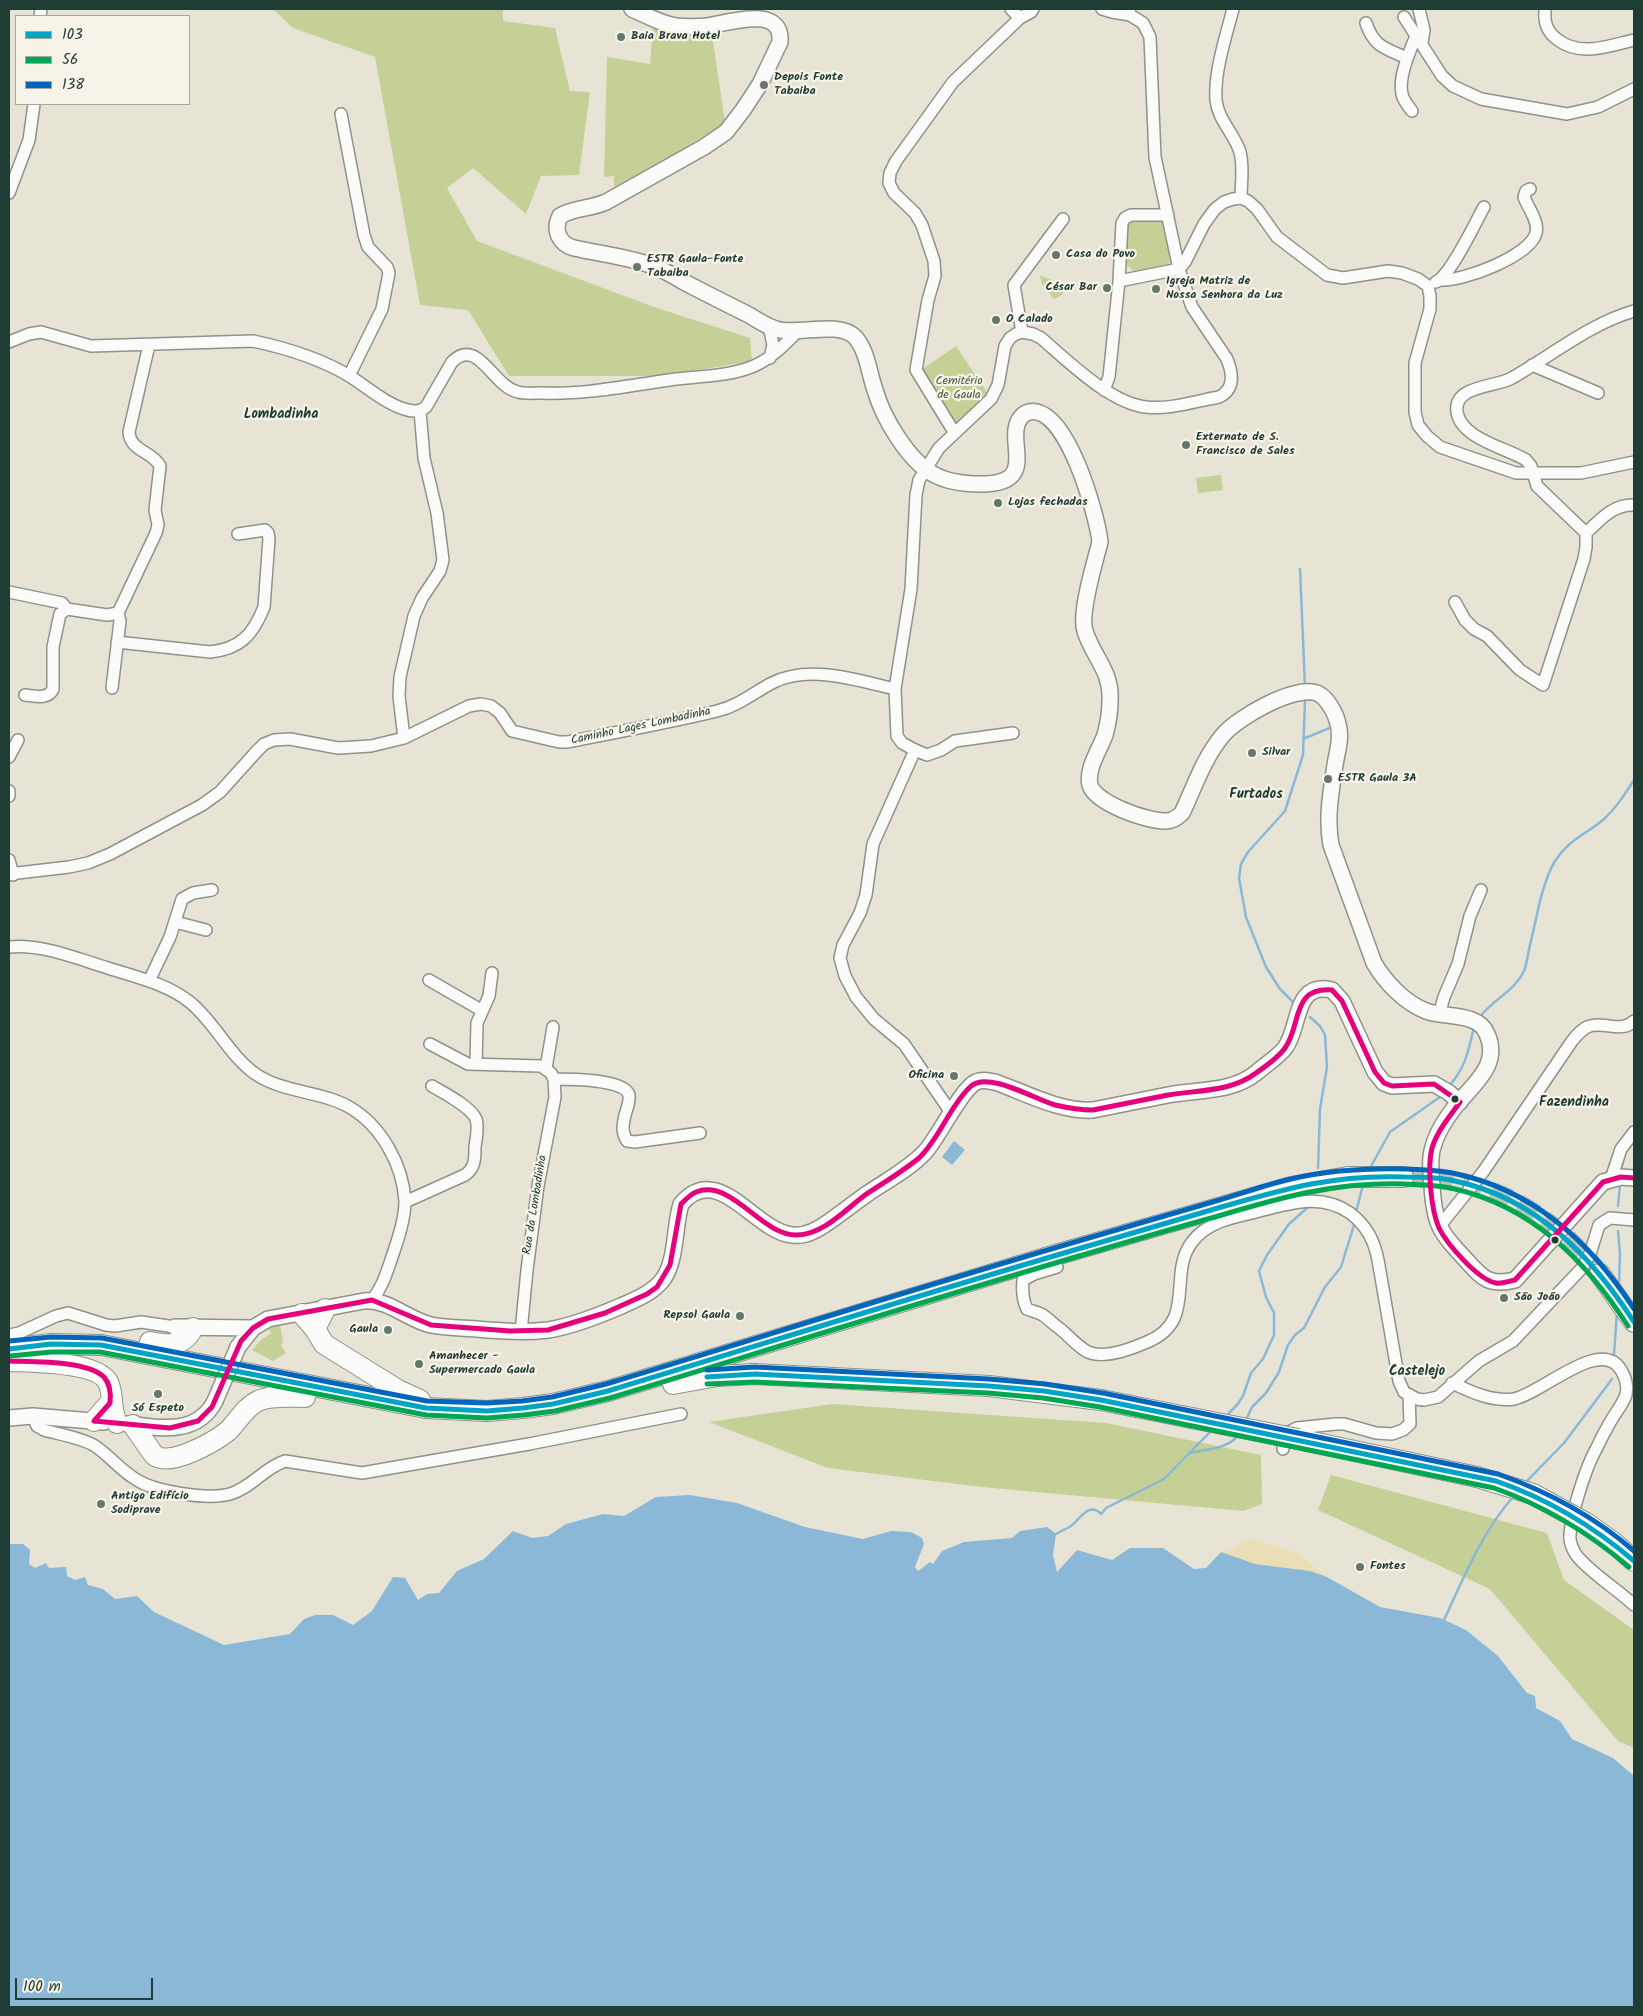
<!DOCTYPE html>
<meta charset="utf-8">
<style>
body{margin:0}
#map{position:relative;width:1643px;height:2016px;overflow:hidden;background:#e7e4d6;font-family:Kalam,sans-serif}
canvas{display:block}
.frame{position:absolute;inset:0;border:10px solid #1f3d34;pointer-events:none}
.legend{position:absolute;left:15px;top:15px;width:175px;height:90px;box-sizing:border-box;background:#f7f3e8;border:1px solid #a1aaa0;margin:0;padding:6px 9px;list-style:none;font-size:15px;color:#1f3d34}
.legend li{display:flex;align-items:center;gap:10px;height:25px}
.legend b{width:25px;border:1px solid #a1aaa0}
.scale{position:absolute;left:15px;top:1978px;width:138px;height:22px;box-sizing:border-box;border:2px solid #1f3d34;border-top:0;padding-left:6px;font-size:15px;line-height:18px;white-space:nowrap;color:#1f3d34;-webkit-text-stroke:4px #f7f3e8;paint-order:stroke}
</style>
<div id="map">
<canvas width="1643" height="2016"></canvas>
<div class="frame"></div>
<ul class="legend">
<li><b style="height:6px;background:#02a4c6"></b>103</li>
<li><b style="height:6px;background:#00a651"></b>56</li>
<li><b style="height:6px;background:#0065bd"></b>138</li>
</ul>
<div class="scale">100 m</div>
</div>
<script>
const context = document.querySelector('canvas').getContext('2d');
context.lineJoin = 'round';
function fill(path, color) {
  context.fillStyle = color;
  context.fill(path, 'evenodd');
}
function stroke(path, color, width, dash) {
  context.strokeStyle = color;
  context.lineWidth = width;
  context.lineCap = dash ? 'butt' : 'round';
  context.setLineDash(dash || []);
  context.stroke(path);
}
function drawText(font, color, halo, rows, align = 'center') {
  context.font = font + ' Kalam,sans-serif';
  context.lineWidth = 4.5;
  context.setLineDash([]);
  context.textBaseline = 'middle';
  context.strokeStyle = halo;
  context.fillStyle = color;
  for (const [text, x, y, turn = 0] of rows) {
    context.save();
    context.translate(x, y);
    context.rotate((+turn || 0) * Math.PI / 180);
    context.textAlign = isNaN(turn) ? turn : align;
    if (halo) context.strokeText(text, 0, 0);
    context.fillText(text, 0, 0);
    context.restore();
  }
}
fill(new Path2D(`
 M273,9h230v12l52,7 15,63 20,1 -11,83 -38,1 -15,38 -53,-46 -26,20 30,53 177,66 96,31 2,23 -90,15h-153l-41,-66 -48,-5 -45,-248 -82,-29z
 M653,25l58,3 14,94 -48,31 -63,34v-11l-10,1 3,-120 43,7z
 M1155,221h8l10,41 -18,6 -22,3 -8,-8 3,-38 3,-3z
 M1040,275l26,11 -4,9 -8,4 -12,-15z
 M956,346l34,51 -33,28 -36,-55z
 M1221,475l2,15 -25,3 -2,-15z
 M280,1323l3,20 -2,2 5,8 -13,8 -21,-11 10,-11 10,-6 -6,-6z
 M832,1404l274,19 155,32 1,49 -19,7 -261,-24 -154,-19 -119,-46z
 M1331,1475l216,58 17,47 70,50v118l-16,-7 -128,-152 -172,-79z`), '#c5d097');
fill(new Path2D(`
 M1251,1539l47,14 29,24 -17,-6 -55,-7 -34,-12z`), '#ebdeb7');
fill(new Path2D(`
 M954,1141l11,9 -13,15 -10,-8z
 M690,1495l47,8 68,24 58,12 28,-8 20,1 11,6 2,6 -9,23 3,4 12,-9 3,2 9,-13 22,-9 48,-4 8,-7 27,-4 9,7 -3,21 4,17 20,-22 35,10 18,-12h33l31,21 12,-1 15,-16 34,12 55,7 17,6 53,30 60,11 26,12 32,26 29,37 8,3 1,12 24,13 12,18 41,19 21,18v231h-1625v-463h14l7,6 -1,14 6,4 11,-5 3,5 17,-1 1,9 8,4 10,-3 3,8 15,4 12,10 22,-3 17,16 70,33 66,-11 14,-15 11,-4h18l20,10 19,-14 21,-34 12,1 13,22 9,-6 12,-1 18,-22 27,-12 29,-28 19,7 16,-2 18,-12 37,-10 21,2 32,-19z`), '#8bb8d7');
stroke(new Path2D(`
 M1300,569l5,118
 M1303,739l29,-12
 M1295,1004l-15,-15 -14,-22 -20,-50 -7,-39 2,-14 7,-12 37,-41 18,-56 2,-55
 M1310,1017l10,9 5,9 2,32 -7,42 -2,59
 M1480,1017c13,-18 34,-25 44,-46 3,-8 4,-18 6,-26 7,-27 11,-60 25,-84 15,-23 31,-26 49,-42 12,-11 21,-25 30,-39
 M1449,1086c16,-18 19,-33 24,-55
 M1370,1168l20,-36 50,-35
 M1621,1170l2,-9
 M1618,1206l2,-22
 M1356,1212l7,-27
 M1618,1231l2,23 -1,30
 M1614,1354l3,-42
 M1225,1417l12,-12 6,-9 8,-23 12,-14 11,-24v-22l-8,-16 -7,-26 8,-16 22,-31 18,-16
 M1246,1420l6,-13 14,-14 13,-21 9,-27 7,-10 9,-7 21,-41 16,-20 13,-42
 M1190,1453c14,-3 40,-5 47,-17
 M1525,1483l39,-40 48,-64
 M1056,1534c5,-3 10,-5 15,-8 9,-7 18,-25 30,-12l5,-6 58,-29 48,-49
 M1444,1620c20,-43 38,-88 69,-123`), '#8bb8d7', 2.5);
stroke(new Path2D(`
 M1403,1177c17,1 34,1 50,4 60,10 110,46 147,93`), '#bfc3b6', 20, [20, 10]);
const street = new Path2D(`
 M1011,9l9,9
 M1102,9l10,3 18,3
 M1233,9c-7,27 -19,63 -17,91 2,20 18,33 24,52 4,15 1,32 1,46
 M1419,9l5,21 -2,13
 M1545,9c-1,13 1,22 13,31 23,17 50,6 76,0
 M40,16l1,-7
 M1404,17l38,59 11,10 28,13 86,15 31,-7 36,-18
 M1366,23c8,24 19,25 41,35
 M1412,111c-4,-5 -9,-11 -10,-17 -4,-17 8,-43 14,-58
 M341,114l23,121 4,12 19,20 2,6 -7,36 -33,67
 M9,193l20,-53 5,-36
 M1063,219l-49,66 8,47 11,2 8,4c27,23 69,65 105,69 23,3 50,-6 73,-10 16,-8 14,-23 8,-38l-35,-52 -13,-38 -24,-112 -5,-120 -7,-14 -13,-8 -1,-6
 M1442,280c22,1 88,-24 94,-47 3,-12 -8,-25 -12,-36l2,-6 4,-2
 M1119,281l60,-12 6,-7 19,-38 11,-15 9,-7 9,-3 8,-1 7,3 9,8 20,28 50,38 16,3 45,-7 14,2 16,6 10,7 2,10v13l-15,54v49l3,13 9,11 13,11 76,26h65l53,-11
 M1436,282c15,-7 39,-59 48,-75
 M769,326l4,19 -3,13
 M9,342l20,-8 12,-2 50,14 162,-5c33,7 69,18 98,36 17,11 34,26 53,32 9,3 15,3 22,-2l26,-45c26,-26 41,25 66,30 7,2 15,1 23,1 43,2 85,-7 128,-13 28,-4 59,-3 85,-14 18,-8 31,-22 44,-35
 M1532,365l66,28
 M1104,390l5,-13 10,-96 3,-58 3,-5 6,-3h37
 M954,432l-38,-62 12,-70 7,-24 -1,-15 -12,-36 -7,-12 -21,-20 -5,-10 1,-10 6,-12 57,-79 67,-64 11,-6 2,-3
 M1586,533c14,-13 27,-29 48,-28
 M9,592l53,11 5,6
 M1455,602l10,18 9,9 13,7 33,34 23,15 41,-126 2,-12v-14l-49,-47 -6,-20 -5,-6c-19,-12 -65,-21 -69,-48 -4,-26 37,-25 53,-33 41,-23 79,-55 124,-68
 M117,642l93,10c30,-3 43,-17 54,-45l5,-68 -1,-6 -3,-3 -27,4
 M112,688l8,-67 -2,-8
 M895,689l2,47 5,7 13,7 -42,94 -7,51 -6,18 -17,32 -3,13 5,18 11,21 18,22 30,25 48,70
 M25,695c10,1 23,5 28,-6v-42l7,-33 7,-5 40,6 11,-2 38,-80 2,-8 -3,-15 5,-44c-8,-15 -30,-15 -31,-34l20,-87
 M404,738l-5,-42 1,-19 14,-61 8,-18 18,-27 3,-11 -6,-47 -13,-55 -4,-47
 M915,750l12,5 14,-5 14,-9 58,-8
 M9,757l9,-17
 M9,791v5
 M9,860l4,15
 M9,874l60,-7 19,-4 22,-9 92,-49 18,-13 37,-41 7,-7 10,-4 16,-1 48,9 33,-2 33,-8 65,-32 12,-2 10,2 9,7 12,18 47,11h8c50,-10 101,-19 150,-31 21,-5 36,-18 55,-28 37,-19 85,-3 123,6l16,-100 5,-94 3,-15 20,-32 52,-49 7,-14 7,-39 5,-8 6,-4 6,-2
 M175,922l31,8
 M9,947c34,-3 66,11 99,21 28,9 60,16 83,35 25,21 39,54 66,72 28,18 64,16 92,32 32,18 54,58 56,94 0,19 -8,41 -14,59 -5,14 -9,28 -19,40
 M429,980l52,30
 M149,981l21,-44 12,-38 11,-6 19,-3
 M1439,1015l5,-18 14,-33 12,-48 11,-26
 M430,1044l38,20 73,2 10,7 3,6 1,18 -17,89 -11,84 -6,62
 M476,1064l1,-41 12,-27 3,-23
 M546,1068l7,-41
 M554,1079c15,0 71,0 75,16 1,6 -2,14 -4,20 -2,10 -4,16 2,26l8,1 65,-9
 M1611,1179l10,-30 13,-17
 M405,1202l60,-27c10,-7 10,-16 10,-28 1,-9 4,-19 1,-28 -5,-12 -32,-26 -44,-33
 M1439,1227l44,-55 89,-131c4,-5 9,-11 15,-14 15,-7 34,7 47,-6
 M1057,1267l-23,7 -11,6c-1,10 -1,19 4,29 4,2 10,3 14,5 6,3 12,10 18,14 9,7 19,19 29,24 16,7 43,-3 59,-10 51,-21 20,-67 45,-100 15,-20 41,-25 64,-30 32,-8 64,-20 94,1 17,13 24,27 28,47l21,121 5,11 13,7 7,1 14,-3 41,-36 34,-20 69,-73 8,-14 9,-29 11,-7 24,2
 M9,1335l10,-2 37,-17 12,-3 38,12 9,1 26,-4 34,5
 M1452,1383c19,9 41,19 62,16 27,-5 87,-63 107,-29 5,8 7,16 5,25 -4,11 -14,22 -19,33 -5,8 -9,18 -14,27 -9,19 -22,59 -23,80 -1,6 3,16 7,21 16,19 39,32 57,49
 M33,1416l4,10 7,4c14,4 39,8 51,16 15,10 26,25 42,34 19,12 71,20 93,14 21,-6 34,-26 55,-33l77,12 167,-29 152,-30
 M1283,1449l2,-15 12,-6 39,-4h8l32,9 16,1 11,-4 7,-6 -1,-29`);
const secondary = new Path2D(`
 M632,9c14,6 29,15 44,17 10,1 21,1 31,0 21,-3 76,-22 73,16l-20,42 -17,26 -17,22 -22,15 -98,55c-15,7 -31,5 -46,14 -7,14 -1,28 14,32 26,6 55,9 79,18 11,4 21,10 31,16 21,11 43,22 65,33 8,5 17,11 27,14 21,7 62,-9 79,8 12,13 14,36 20,53 8,28 33,70 58,84 14,8 32,10 48,10 63,0 19,-48 42,-69 4,-3 9,-4 14,-3 32,7 57,95 62,123l1,7c-5,20 -21,71 -15,89 8,26 27,40 25,70 0,11 -2,23 -5,34 -5,14 -19,34 -15,50 5,18 58,37 76,36 7,0 12,-4 16,-8 13,-27 21,-54 41,-78 14,-17 71,-50 94,-42 10,4 19,21 21,31 4,14 -1,28 -3,41 -4,27 -9,53 -4,80l43,118c11,19 31,40 52,48 18,7 53,1 61,23 13,29 -10,47 -28,68 -10,12 -22,30 -26,45 -4,12 -2,26 -1,38 2,40 8,47 35,76 16,18 23,25 48,19l88,-98 18,-5 13,1
 M175,1327l78,1
 M238,1347l15,-19 15,-9 96,-18c25,-2 44,19 67,24 15,3 31,3 45,4 24,2 49,4 72,1 25,-4 50,-14 73,-24 16,-7 32,-13 43,-28 13,-21 10,-51 17,-74 37,-44 73,27 111,31 14,2 27,-6 38,-14 13,-9 24,-18 37,-27 19,-13 42,-25 58,-42 14,-15 36,-63 51,-70 7,-3 12,-1 19,0 31,11 65,30 98,28 25,-5 50,-10 75,-15 30,-6 63,-2 88,-22 9,-8 22,-16 29,-25 16,-21 8,-67 47,-58l10,11 33,71 9,11 8,3 42,-2 14,8 12,10
 M9,1418l24,-2 71,6
 M127,1424c32,4 70,12 88,-23`);
const highway = new Path2D(`
 M1600,1274l34,48
 M302,1314l13,15 9,15 74,46 22,10
 M315,1329l10,-20
 M150,1342c19,4 33,5 43,-14
 M9,1349l42,-5 50,1 325,63 61,3 36,-3 30,-4 55,-13 444,-135 239,-69 57,-10h55
 M9,1361c22,1 87,0 99,21 6,12 2,28 9,41
 M673,1384l44,-8 38,-2 234,12 112,14
 M94,1421l16,-18
 M133,1425l21,30c15,13 60,-13 74,-24 10,-10 17,-24 30,-30 13,-6 32,-4 47,-4
 M1298,1439l179,38
 M1586,1523l28,20 20,18`);
stroke(street, '#8e928a', 14);
stroke(secondary, '#8e928a', 18);
stroke(highway, '#8e928a', 22);
stroke(street, '#fbfbf9', 11);
stroke(secondary, '#fbfbf9', 15);
stroke(highway, '#fbfbf9', 20);
const secondaryBridge = new Path2D(`
 M215,1401l23,-54`);
const highwayBridge = new Path2D(`
 M1101,1400l197,39
 M1477,1477l56,17 53,29`);
stroke(secondaryBridge, '#8e928a', 18, []);
stroke(highwayBridge, '#8e928a', 22, []);
stroke(secondaryBridge, '#fbfbf9', 15);
stroke(highwayBridge, '#fbfbf9', 20);
stroke(new Path2D(`
 M9,1349l42,-5 50,1 325,63 61,3 36,-3 30,-4 55,-13c162,-49 324,-100 487,-147 41,-12 82,-24 123,-36 66,-19 117,-34 187,-31 16,0 34,0 50,4 80,17 136,74 179,141
 M707,1377l48,-3 234,12 55,5 57,9 395,81c52,18 96,44 138,80`), '#02a4c6', 5);
stroke(new Path2D(`
 M10,1356l41,-4h49l326,63 61,3 37,-3 31,-4 55,-13c161,-49 321,-99 483,-146 41,-12 82,-24 122,-35 67,-20 119,-35 190,-33 17,1 34,1 50,5 78,18 131,72 173,137
 M707,1384l48,-2 233,11 55,5 57,9 394,81c51,18 94,44 135,79`), '#00a651', 5);
stroke(new Path2D(`
 M9,1341l42,-4 51,1 325,63 60,2 35,-2 30,-4 54,-13c162,-49 324,-100 486,-147 41,-12 82,-24 124,-36 25,-7 49,-16 75,-22 38,-9 77,-11 116,-10 17,1 34,1 50,5 77,17 135,70 177,135
 M707,1370l48,-3 234,12 56,5 58,9 395,81c51,18 96,42 136,77`), '#0065bd', 5);
stroke(new Path2D(`
 M9,1361c24,1 77,-1 95,16 6,7 7,17 6,26l-16,18
 M94,1421l76,7 28,-7 14,-14 29,-66 12,-13 15,-9 104,-19 59,25 79,6 38,-1 57,-17 42,-19 10,-7 13,-22 11,-61c4,-4 10,-10 15,-12 36,-14 65,44 101,43 26,0 49,-26 68,-40 18,-12 37,-23 54,-37 21,-20 30,-51 51,-71 17,-17 64,12 85,18 13,3 25,5 38,5 25,-5 50,-10 75,-15 30,-5 63,-3 88,-22 10,-7 22,-15 29,-25 17,-24 6,-61 47,-58l10,11 33,71 9,11 8,3 42,-2 26,18c-10,14 -23,29 -28,46 -5,19 -1,62 7,80 8,16 39,52 57,55 6,1 13,-2 19,-3l88,-98 18,-5 13,1`), '#e5007d', 5);
for (const [x, y, r, color] of [
 [621,37,5,"#65776d"],
 [764,85,5,"#65776d"],
 [1056,255,5,"#65776d"],
 [637,267,5,"#65776d"],
 [1107,288,5,"#65776d"],
 [1156,289,5,"#65776d"],
 [996,320,5,"#65776d"],
 [1186,445,5,"#65776d"],
 [998,503,5,"#65776d"],
 [1252,753,5,"#65776d"],
 [1328,779,5,"#65776d"],
 [954,1076,5,"#65776d"],
 [1455,1099,4.5,"#1f3d34"],
 [1555,1240,4.5,"#1f3d34"],
 [1504,1298,5,"#65776d"],
 [740,1316,5,"#65776d"],
 [388,1330,5,"#65776d"],
 [419,1364,5,"#65776d"],
 [158,1394,5,"#65776d"],
 [101,1504,5,"#65776d"],
 [1360,1567,5,"#65776d"]
]) {
  const dot = new Path2D();
  dot.arc(x, y, r, 0, 2 * Math.PI);
  context.fillStyle = color;
  context.fill(dot);
  stroke(dot, '#f7f3e8', 2);
}
drawText('bold 12px', '#1f3d34', '#f7f3e8', [
 ["Baia Brava Hotel",631,37],
 ["Depois Fonte",774,78],
 ["Tabaiba",774,92],
 ["Casa do Povo",1066,255],
 ["ESTR Gaula-Fonte",647,260],
 ["Tabaiba",647,274],
 ["Igreja Matriz de",1166,282],
 ["Nossa Senhora da Luz",1166,296],
 ["César Bar",1097,288,"right"],
 ["O Calado",1006,320],
 ["Externato de S.",1196,438],
 ["Francisco de Sales",1196,452],
 ["Lojas fechadas",1008,503],
 ["Silvar",1262,753],
 ["ESTR Gaula 3A",1338,779],
 ["Oficina",944,1076,"right"],
 ["São João",1514,1298],
 ["Repsol Gaula",730,1316,"right"],
 ["Gaula",378,1330,"right"],
 ["Amanhecer -",429,1357],
 ["Supermercado Gaula",429,1371],
 ["Só Espeto",158,1409,"center"],
 ["Antigo Edifício",111,1497],
 ["Sodiprave",111,1511],
 ["Fontes",1370,1567]
], 'left');
drawText('12px', '#425e40', '#f7f3e8', [
 ["Cemitério",959,382],
 ["de Gaula",959,396]
]);
drawText('12px', '#1f3d34', '#f7f3e8', [
 ["Caminho Lages Lombadinha",641,727,-12],
 ["Rua da Lombadinha",536,1205,-81]
]);
drawText('bold 14px', '#1f3d34', '#f7f3e8', [
 ["Lombadinha",281,416],
 ["Furtados",1256,796],
 ["Fazendinha",1574,1104],
 ["Castelejo",1417,1373]
]);
</script>
